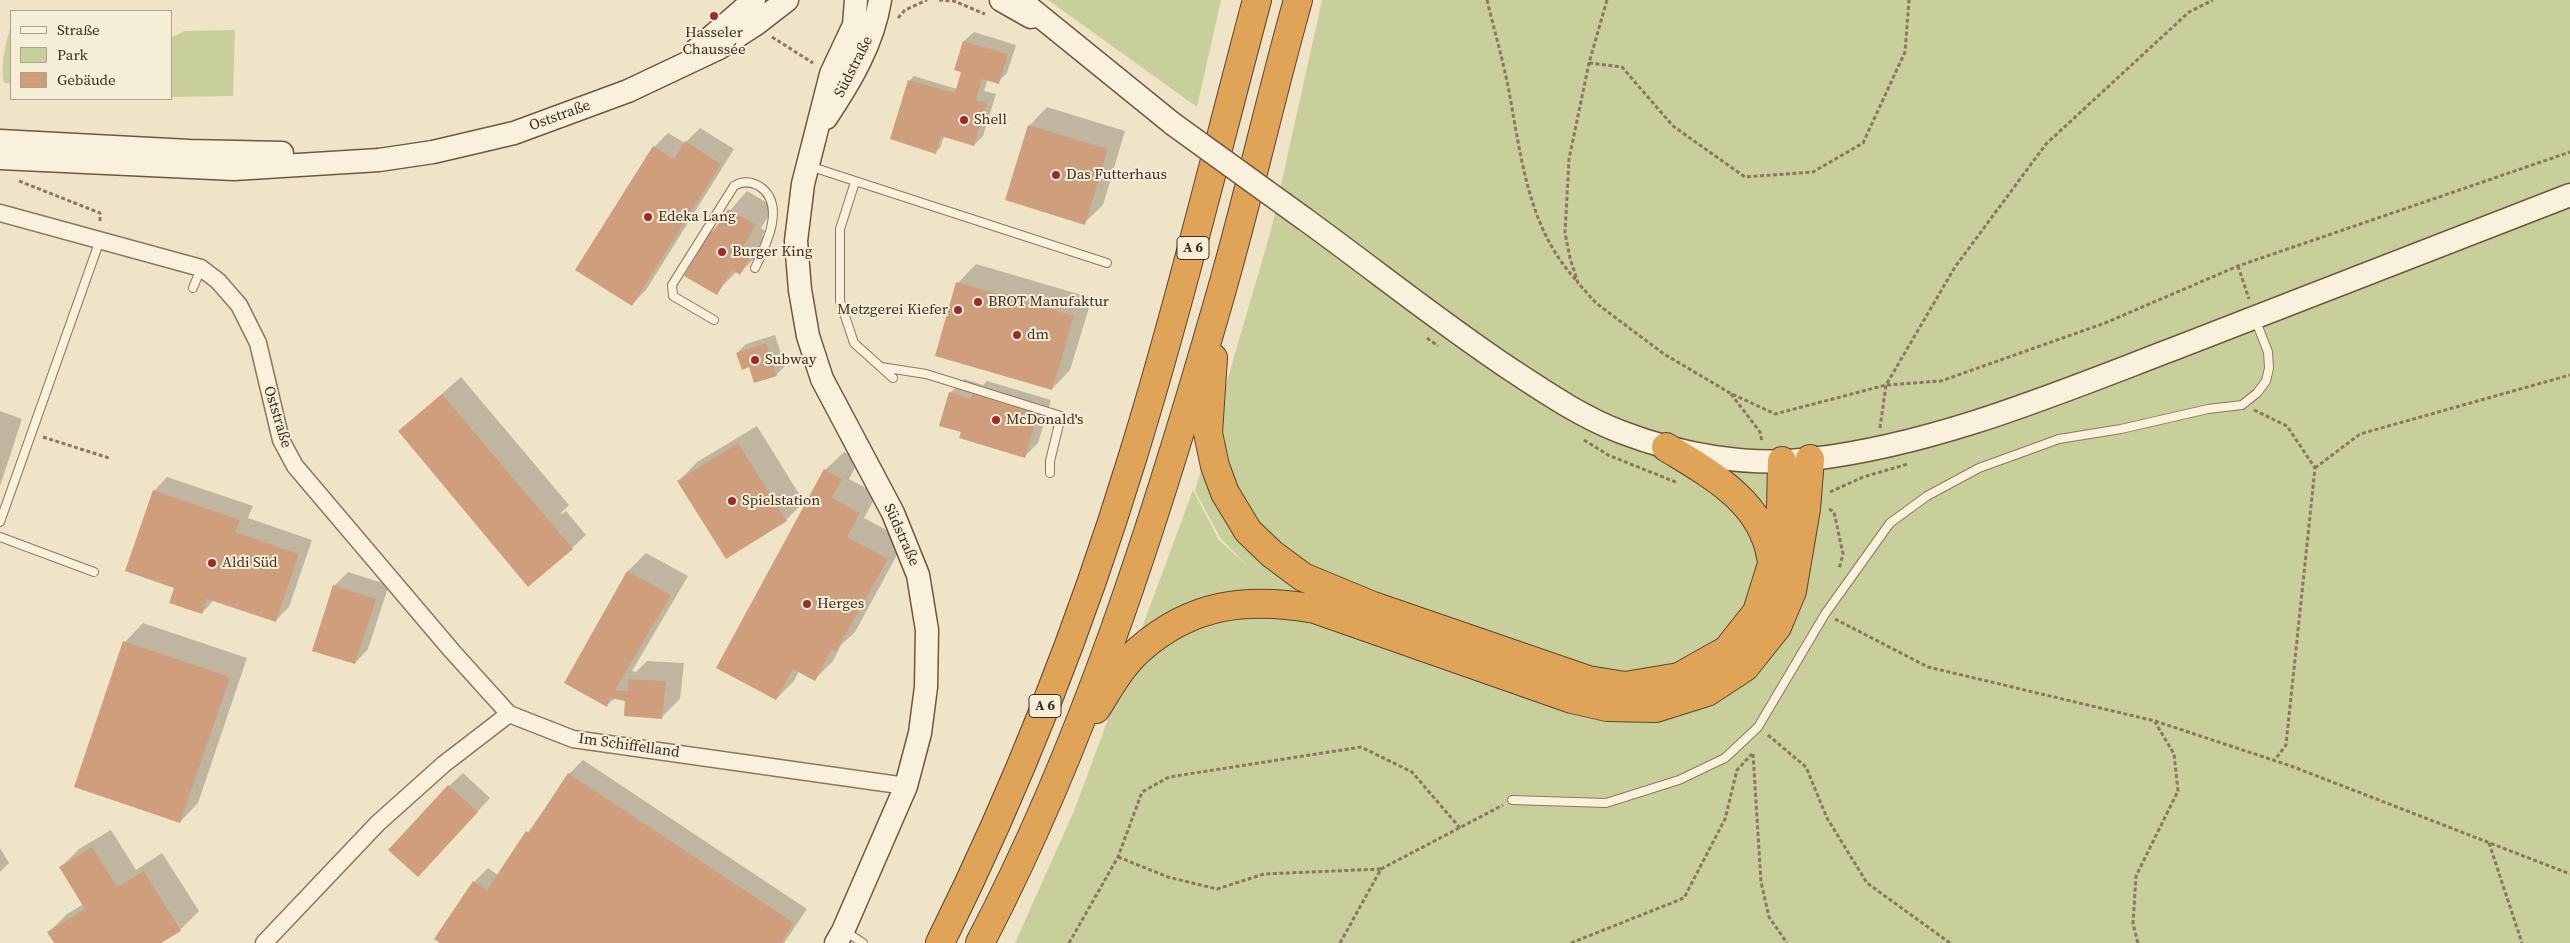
<!DOCTYPE html>
<meta charset="utf-8">
<style>
body{margin:0}
#map{position:relative;width:2570px;height:943px;overflow:hidden;background:#f0e4c8;font-family:"Source Serif 4",serif}
canvas{display:block}
.legend{position:absolute;left:10px;top:10px;width:162px;height:90px;box-sizing:border-box;background:#f7eed8;border:1px solid #ada18e;margin:0;padding:6px 9px;list-style:none;font-size:15px;color:#3d2e20}
.legend li{display:flex;align-items:center;gap:10px;height:25px}
.legend b{width:25px;border:1px solid #ada18e}
</style>
<div id="map">
<canvas width="2570" height="943"></canvas>
<ul class="legend">
<li><b style="height:6px;background:#faf1dc"></b>Straße</li>
<li><b style="height:14px;background:#c9cf9b"></b>Park</li>
<li><b style="height:14px;background:#cf9f7d"></b>Gebäude</li>
</ul>
</div>
<script>
const context = document.querySelector('canvas').getContext('2d');
context.lineJoin = 'round';
function fill(path, color) {
  context.fillStyle = color;
  context.fill(path, 'evenodd');
}
function stroke(path, color, width, dash) {
  context.strokeStyle = color;
  context.lineWidth = width;
  context.lineCap = dash ? 'butt' : 'round';
  context.setLineDash(dash || []);
  context.stroke(path);
}
function drawText(font, color, halo, rows, align = 'center') {
  context.font = font + ' "Source Serif 4",serif';
  context.lineWidth = 4;
  context.setLineDash([]);
  context.textBaseline = 'middle';
  context.strokeStyle = halo;
  context.fillStyle = color;
  for (const [text, x, y, turn = 0] of rows) {
    context.save();
    context.translate(x, y);
    context.rotate((+turn || 0) * Math.PI / 180);
    context.textAlign = isNaN(turn) ? turn : align;
    if (halo) context.strokeText(text, 0, 0);
    context.fillText(text, 0, 0);
    context.restore();
  }
}
fill(new Path2D(`
 M1048,0h173l-24,107z
 M1322,0h1248v943h-1555l59,-132 119,-321 26,50 29,26 -27,-27 -26,-48 76,-261z
 M11,27v57l-7,-1c-4,-16 1,-40 7,-56z
 M235,30l-2,66 -62,1v-59l13,-7z`), '#c9cf9b');
fill(new Path2D(`
 M974,32l42,13 -9,28 -9,9 -10,-3 -4,12 12,3 -13,42 -9,9 -30,-9 -4,12 -4,4 -44,-13 18,-59 4,-4 43,13 6,-17 -7,-3 8,-28z
 M1047,107l78,24 -22,74 -19,18 -55,-97z
 M700,128l34,21 -88,141 -14,14 -55,-35 77,-122 14,-14 17,10z
 M747,191l27,16 -13,21 4,3 -3,5 6,3 -10,16 -18,18 -3,-2 -21,22 -30,-18 26,-44z
 M976,264l116,34 -22,72 -18,19 -94,-106z
 M775,335l10,31 -9,9 -26,-9 -13,-13 9,-9z
 M461,377l108,128 -8,8 1,1 4,-3 20,24 -14,13 -172,-117z
 M964,379l19,6 4,-4 64,19 -13,43 -14,14 -62,-25 -12,-39z
 M0,411l22,8 -22,67z
 M757,426l47,76 -18,18 -107,-39 18,-19z
 M844,452l15,8 -10,19 28,15 -13,24 41,22 -50,92 -14,13 -8,16 -19,19 -15,-9 -5,10 -18,18 49,-229z
 M167,477l86,29 -5,12 64,22 -23,67 -14,14 -61,-21 -12,13 -26,-26 -22,-96z
 M646,553l42,23 -56,95 4,1 11,-11 37,2 -4,36 -18,18 -36,-17 -11,-2 -8,7 -41,-23 62,-111z
 M348,572l41,13 -21,64 -13,14 -21,-77z
 M143,623l104,35 -49,145 -18,19 -55,-180z
 M583,760l224,149 -23,34h-342l-6,-4 38,-57 14,-14 10,7 71,-101z
 M463,773l27,25 -59,64 18,-76z
 M111,830l25,40 26,-17 37,58 -19,19 -21,13h-103l-7,-11 18,-18 17,-10 -23,-37 18,-18z
 M0,848l9,15 -9,9z`), '#0003');
fill(new Path2D(`
 M963,41l45,13 -9,30 -17,-5 -6,21 11,3 -13,43 -33,-10 -5,18 -46,-15 18,-59 47,13 6,-21 -7,-2z
 M1028,125l80,24 -23,76 -80,-25z
 M685,141l36,23 -89,142 -57,-36 78,-124 21,13z
 M728,209l28,16 -13,22 5,2 -3,5 5,4 -10,17 -8,-5 -15,25 -33,-19 27,-45 3,1z
 M956,282l118,34 -22,74 -117,-34z
 M766,343l11,33 -23,7 -5,-16 -7,3 -6,-17z
 M949,392l22,7 1,-5 66,20 -13,44 -66,-20 2,-6 -22,-6z
 M442,394l131,155 -45,38 -130,-156z
 M738,443l49,78 -61,38 -49,-78z
 M824,469l18,10 -10,19 28,15 -13,24 41,22 -52,93 -4,-3 -17,32 -22,-12 -17,31 -60,-32z
 M153,490l87,30 -5,12 64,22 -23,68 -69,-23 -5,15 -33,-11 5,-15 -49,-17z
 M627,571l44,24 -56,95 13,1v-12l38,2 -4,38 -38,-3 1,-15 -15,-3 -3,9 -43,-24z
 M333,585l43,14 -21,65 -43,-13z
 M123,641l107,36 -50,146 -106,-36z
 M568,773l226,150 -13,20h-341l-6,-4 39,-58 14,9 39,-59 3,2z
 M448,785l30,27 -60,65 -30,-27z
 M92,847l25,40 27,-16 37,60 -20,12h-107l-7,-11 38,-23 -26,-42z`), '#cf9f7d');
const lane = new Path2D(`
 M809,166l298,97
 M855,182l-15,47v72l14,42 39,35
 M193,288l8,-20
 M714,320l-41,-24 -1,-11 62,-99c8,-5 16,-5 25,0 28,18 7,59 -4,82
 M881,367l45,7 135,42 -11,45v12
 M0,522l100,-282
 M0,537l94,35
 M1512,800l94,3 73,-23 46,-22 33,-31 67,-113 65,-91 37,-27 52,-28 80,-29 62,-10 87,-20 34,-4 15,-12 9,-12 3,-13 -1,-16 -13,-33
 M846,932l17,11`);
const street = new Path2D(`
 M0,213l201,55 17,13 21,24 19,38 23,97 14,26 157,185 57,63
 M264,943l114,-120 66,-59 65,-50 64,25 333,47`);
const secondary = new Path2D(`
 M1001,0l30,17
 M1020,0l153,124
 M696,50l58,-50
 M826,118c24,-36 47,-74 54,-118
 M0,141l189,10 93,2
 M0,158l234,11 145,-9 54,-8 81,-19 114,-42 91,-43 37,-24 31,-24
 M1306,220c69,50 136,104 207,151 35,23 69,46 108,61 60,23 127,35 191,27 126,-15 246,-66 364,-111 131,-51 263,-102 394,-153
 M836,943l7,-12 63,-145 14,-53 6,-46 1,-57 -9,-55 -25,-62 -71,-134 -14,-43 -8,-46 -4,-49 7,-57 28,-110 23,-49 2,-25`);
const highway = new Path2D(`
 M1213,358l-5,75 7,33 10,27 23,38 24,23 31,23 70,29 215,74 37,6 54,-9 48,-27 30,-38 15,-48 9,-56 1,-47
 M1666,447c44,27 96,54 105,110
 M1096,709c12,-19 25,-43 43,-59 53,-47 108,-53 176,-41l257,90 35,8 49,1 51,-16 38,-25 32,-40 15,-36 14,-82 4,-50
 M940,943c77,-155 141,-318 192,-484 47,-152 84,-306 125,-459
 M980,943c104,-199 174,-418 236,-633 30,-102 53,-207 82,-310`);
stroke(lane, '#8d765c', 10);
stroke(street, '#8d765c', 19);
stroke(secondary, '#6f573f', 25);
stroke(highway, '#5b4430', 30);
stroke(new Path2D(`
 M939,0l15,1 31,13
 M1487,0c7,29 15,57 21,86 13,68 19,142 69,195
 M1607,0l-18,63 -20,96 -4,74 5,25 8,25 18,20 68,51 66,39 45,21 111,-29 55,-4 164,-58 133,-57 332,-114
 M898,18l7,-8 22,-10
 M772,37l41,26
 M1589,63l33,4 51,59 72,51 68,-5 50,-29 42,-91 4,-52
 M19,181l81,32v9
 M2238,266l11,33
 M1427,338l11,8
 M1731,394l29,38 2,10
 M2254,410l33,16 28,42 -29,277 -12,16
 M1880,428l6,-43 69,-118 91,-123 143,-132 24,-12
 M43,437l66,21
 M1584,440l24,15 70,28
 M2315,468l45,-34 210,-59
 M1830,492l33,-15 45,-13
 M1829,509l5,3 9,42 -4,15
 M1835,619l93,48 227,54 136,45 279,108
 M1768,735l38,32 21,51 40,65 83,60
 M1753,754l8,128 8,35 18,26
 M2489,843l33,100
 M1118,857l50,20 49,12 47,-15 117,-5
 M1069,943l49,-86 24,-65 27,-15 192,-30 51,25 48,56
 M1340,943l41,-74 122,-64
 M1571,943l113,-45 41,-79 12,-49 15,-16
 M2138,943l-5,-19 3,-48 42,-85 -4,-37 -19,-32`), '#8d765c', 3, [4, 2.5]);
stroke(lane, '#faf1dc', 8);
stroke(street, '#faf1dc', 16);
stroke(secondary, '#faf1dc', 22);
stroke(highway, '#e0a458', 28);
const secondaryBridge = new Path2D(`
 M1173,124l133,96`);
stroke(secondaryBridge, '#6f573f', 25, []);
stroke(secondaryBridge, '#faf1dc', 22);
for (const [x, y, r, color] of [
 [714,16,5,"#9e2a2b"],
 [964,120,5,"#9e2a2b"],
 [1056,175,5,"#9e2a2b"],
 [648,217,5,"#9e2a2b"],
 [722,252,5,"#9e2a2b"],
 [978,302,5,"#9e2a2b"],
 [958,310,5,"#9e2a2b"],
 [1017,335,5,"#9e2a2b"],
 [755,360,5,"#9e2a2b"],
 [996,420,5,"#9e2a2b"],
 [732,501,5,"#9e2a2b"],
 [212,563,5,"#9e2a2b"],
 [807,604,5,"#9e2a2b"]
]) {
  const dot = new Path2D();
  dot.arc(x, y, r, 0, 2 * Math.PI);
  context.fillStyle = color;
  context.fill(dot);
  stroke(dot, '#f7eed8', 2);
}
for (const [x, y, w] of [
 [1193,248,32],
 [1045,706,32]
]) {
  const box = new Path2D();
  box.roundRect(x - w / 2, y - 11.5, w, 23, 4);
  context.fillStyle = '#f7eed8';
  context.fill(box);
  stroke(box, '#3d2e20', 1);
}
drawText('bold 14px', '#3d2e20', null, [
 ["A 6",1193,248],
 ["A 6",1045,706]
]);
drawText('15px', '#3d2e20', '#f7eed8', [
 ["Hasseler",714,33,"center"],
 ["Chaussée",714,50,"center"],
 ["Shell",974,120],
 ["Das Futterhaus",1066,175],
 ["Edeka Lang",658,217],
 ["Burger King",732,252],
 ["BROT Manufaktur",988,302],
 ["Metzgerei Kiefer",948,310,"right"],
 ["dm",1027,335],
 ["Subway",765,360],
 ["McDonald's",1006,420],
 ["Spielstation",742,501],
 ["Aldi Süd",222,563],
 ["Herges",817,604]
], 'left');
drawText('15px', '#3d2e20', '#f7eed8', [
 ["Südstraße",854,67,-63],
 ["Oststraße",560,116,-20],
 ["Oststraße",277,417,73],
 ["Südstraße",901,535,66],
 ["Im Schiffelland",629,746,8]
]);
</script>
